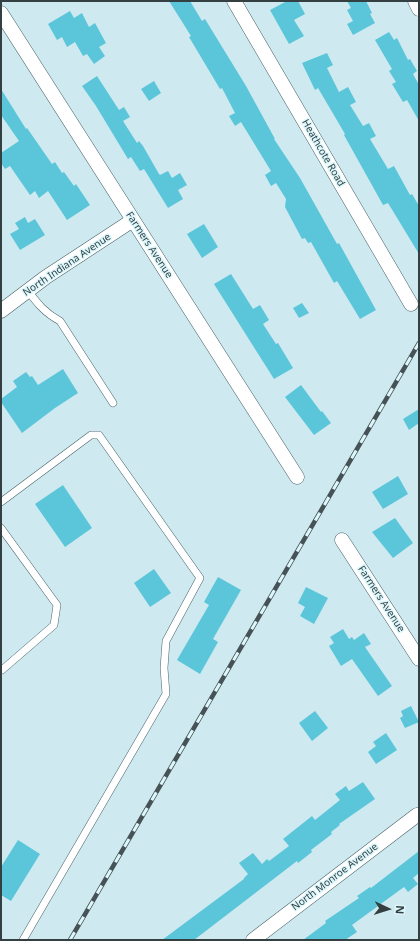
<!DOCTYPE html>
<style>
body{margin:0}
#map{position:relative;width:420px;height:941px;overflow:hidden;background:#cee9ef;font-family:"Noto Sans",sans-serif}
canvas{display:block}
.frame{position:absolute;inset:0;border:2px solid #343f41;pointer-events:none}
.north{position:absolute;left:368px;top:889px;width:40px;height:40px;-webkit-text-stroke:3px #dbf7fc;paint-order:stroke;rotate:94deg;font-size:11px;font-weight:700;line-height:16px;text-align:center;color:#343f41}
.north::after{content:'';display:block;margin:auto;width:14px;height:18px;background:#343f41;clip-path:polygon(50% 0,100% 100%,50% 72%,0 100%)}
</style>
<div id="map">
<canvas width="420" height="941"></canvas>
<div class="frame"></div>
<div class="north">N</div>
</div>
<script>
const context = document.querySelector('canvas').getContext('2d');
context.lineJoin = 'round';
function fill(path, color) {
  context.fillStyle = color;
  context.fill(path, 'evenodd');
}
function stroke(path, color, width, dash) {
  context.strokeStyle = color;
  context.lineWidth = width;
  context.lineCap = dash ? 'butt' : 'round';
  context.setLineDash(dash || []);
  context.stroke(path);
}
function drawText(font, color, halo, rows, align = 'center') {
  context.font = font + ' "Noto Sans",sans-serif';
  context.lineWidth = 3;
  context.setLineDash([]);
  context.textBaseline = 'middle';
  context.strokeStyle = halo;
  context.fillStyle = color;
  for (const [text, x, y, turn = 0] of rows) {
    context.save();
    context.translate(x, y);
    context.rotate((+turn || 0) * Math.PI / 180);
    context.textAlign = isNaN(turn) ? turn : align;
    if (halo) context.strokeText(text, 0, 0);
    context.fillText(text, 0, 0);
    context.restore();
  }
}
fill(new Path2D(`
 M169,1h21l12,20 3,-2 41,67 29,53h-1l26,39 37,66 2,-1 37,67 -16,9 -23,-38 -3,2 -23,-41 -3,1 -3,-5 -3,1 -17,-32 1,-8 -10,-16 -5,3 -6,-11 6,-4 -30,-49 -6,4 -6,-10 6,-3 -13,-25 -2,1 -31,-52 2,-1z
 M287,1h11l7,13 -11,6 10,16 -15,8 -19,-34z
 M347,1h19l6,12 -2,1 5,9 -22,12 -6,-11 6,-3 -6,-11 4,-2z
 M70,11l4,7 8,-5 7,14 6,-4 11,20 -7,4 6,9 -11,8 -7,-10 -4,2 -8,-14 -8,5 -5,-10 -5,3 -9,-16z
 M389,32l5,8 3,-2 11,22 2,-1 7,12 -4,3 6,11v36l-12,-21 -4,2 -11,-18 4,-2 -7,-11 3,-2 -17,-29z
 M327,53l6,12 -6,3 12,24 9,-5 8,15 -6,3 13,21 6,-3 7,13 -6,3 18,30 6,-3 16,29 2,-1 7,12v48l-31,-51 -5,2 -39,-70 1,-1 -27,-46 -3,2 -13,-27z
 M97,76l22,34 5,-3 6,10 -7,4 14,22 2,-2 4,5 16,28 1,1 8,-4 4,7 8,-5 7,12 -9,5 5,9 -15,9 -24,-39 -4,2 -9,-14 -3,2 -32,-53 -14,-20z
 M154,81l7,12 -12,8 -8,-12z
 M1,89l25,40 1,-1 25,36 3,-2 7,11 2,-1 10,14 2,-2 14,21 -23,15 -19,-29 -9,7 -4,-7 -5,4 -20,-29 -5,3 -4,-6v-10l18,-12 -18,-26z
 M25,217l3,6 7,-4 10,16 -25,15 -10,-16 9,-5 -4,-6z
 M204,224l14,23 -16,11 -15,-24z
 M231,274l22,35 7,-4 9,15 -6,4 13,20 2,-1 15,25 -19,11 -60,-95z
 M302,303l7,10 -10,5 -6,-10z
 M63,369l15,24 -23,15 -33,25 -21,-31v-3l16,-12 -4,-6 13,-9 4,5 2,-1 6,9z
 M301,385l20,27 1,-1 9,12 -17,12 -29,-38z
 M419,409v14l-10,7 -6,-11z
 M398,476l10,18 -25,15 -11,-17z
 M63,485l29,43 -27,19 -30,-43z
 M395,518l18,25 -20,15 -21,-26z
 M154,569l17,24 -21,14 -16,-24z
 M218,577l23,13 -28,49 5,3 -18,32 -23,-14 32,-55 -5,-3z
 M306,587l22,11 -14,26 -14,-8 5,-9 -7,-4z
 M343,629l6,10 3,-2 2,3 10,-7 7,11 -6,3 27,39 -14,10 -26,-37 -11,7 -12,-20 5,-3 -4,-6z
 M411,706l8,16 -14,6 -5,-10 3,-2 -2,-5z
 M315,711l13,17 -16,13 -13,-18z
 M386,733l11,17 -21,14 -8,-12 8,-6 -3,-4z
 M363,782l12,17 -36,25 1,1 -9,7 1,2 -21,16 1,2 -14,11 -1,-2 -103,79h-32l82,-61v-1l4,-4 -9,-11 14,-10 9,11 5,-5 2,2 20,-15 -6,-7 29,-23 3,4 25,-20 -5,-6 11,-8 3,5z
 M18,840l22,14 -29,47 -10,-6v-28z
 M419,851v22l-6,5 5,6 -10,8 -4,-5 -52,38 5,7 -12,8h-42l23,-17 -1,-2 34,-23 -2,-2 13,-9 1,1z`), '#5bc6da');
const service = new Path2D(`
 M28,291c10,13 17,22 32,30l53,82
 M1,502l90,-67h8l101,143 -34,63 -2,27 2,26 -143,246
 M1,528l56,77 -3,20 -52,45`);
const minor = new Path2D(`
 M234,1l177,303
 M415,1l4,8
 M1,13l296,464
 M1,311l45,-34 87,-57
 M342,540l77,119
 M253,940l164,-125`);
stroke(service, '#4a6267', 8);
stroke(minor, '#4a6267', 15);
stroke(service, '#fff', 7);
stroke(minor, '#fff', 14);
const rail = new Path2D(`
 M70,940l349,-597`);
stroke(rail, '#465255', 4.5);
stroke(rail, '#dbf7fc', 3, [9]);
drawText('10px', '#343f41', '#dbf7fc', [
 ["Heathcote Road",323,153,60],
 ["Farmers Avenue",149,245,57],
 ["North Indiana Avenue",67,265,-34],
 ["Farmers Avenue",381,599,57],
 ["North Monroe Avenue",335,877,-37]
]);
</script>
